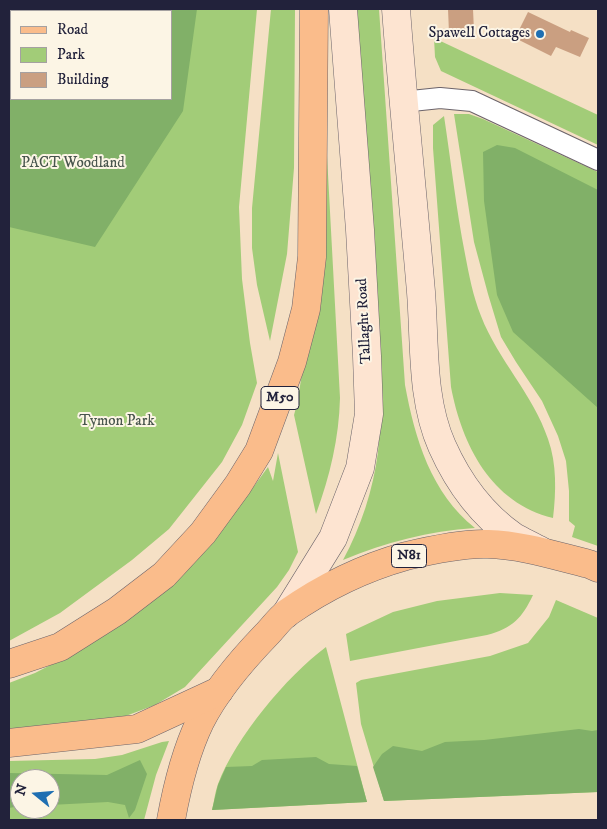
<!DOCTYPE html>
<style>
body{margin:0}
#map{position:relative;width:607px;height:829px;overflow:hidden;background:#f5e0c5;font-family:"IM FELL DW Pica",serif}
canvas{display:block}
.frame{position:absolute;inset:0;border:10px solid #22223b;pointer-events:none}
.legend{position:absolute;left:10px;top:10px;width:162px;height:90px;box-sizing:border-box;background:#fcf5e5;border:1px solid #a5a1a1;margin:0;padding:6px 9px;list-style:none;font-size:15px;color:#22223b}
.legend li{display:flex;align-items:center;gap:10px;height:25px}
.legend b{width:25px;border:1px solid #a5a1a1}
.north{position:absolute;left:10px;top:769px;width:50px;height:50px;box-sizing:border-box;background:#fcf5e5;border:1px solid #a5a1a1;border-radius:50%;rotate:287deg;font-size:14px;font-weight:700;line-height:20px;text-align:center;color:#22223b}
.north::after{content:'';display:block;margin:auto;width:18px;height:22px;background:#1f6fb2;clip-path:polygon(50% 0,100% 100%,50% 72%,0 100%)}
</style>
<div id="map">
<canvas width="607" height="829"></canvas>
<div class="frame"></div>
<ul class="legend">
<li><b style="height:6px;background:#fabc8b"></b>Road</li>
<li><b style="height:14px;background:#a2cc78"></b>Park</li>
<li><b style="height:14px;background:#ca9f81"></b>Building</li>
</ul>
<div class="north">N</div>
</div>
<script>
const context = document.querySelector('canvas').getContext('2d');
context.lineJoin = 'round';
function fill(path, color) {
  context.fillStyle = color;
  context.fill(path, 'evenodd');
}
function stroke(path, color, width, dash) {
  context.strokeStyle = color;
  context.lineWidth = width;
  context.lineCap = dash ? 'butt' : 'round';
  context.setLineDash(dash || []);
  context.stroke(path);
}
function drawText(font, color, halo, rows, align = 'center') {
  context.font = font + ' "IM FELL DW Pica",serif';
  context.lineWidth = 4;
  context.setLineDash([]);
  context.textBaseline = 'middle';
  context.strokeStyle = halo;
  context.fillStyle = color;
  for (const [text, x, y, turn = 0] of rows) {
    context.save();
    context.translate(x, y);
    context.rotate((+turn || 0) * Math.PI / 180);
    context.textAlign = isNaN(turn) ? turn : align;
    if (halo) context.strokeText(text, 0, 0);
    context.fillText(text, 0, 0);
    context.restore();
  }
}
fill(new Path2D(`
 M9,9h248l-18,198 3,72 8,64 7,40 -15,42 -20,37 -53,67 -37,31 -72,53 -51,28zM11,11h160v88h-160z
 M271,9h24l-1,159 -7,86 -17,87 -13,-56 -5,-37v-40z
 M353,9h26l26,376c10,54 26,108 70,143 -47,3 -88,14 -132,32 18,-33 30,-70 35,-108 2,-20 2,-41 3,-62z
 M434,38l164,77v30l-157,-74 -6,-14z
 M454,114h15l14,5 115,53v374l-26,-9 3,-11 -6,-5v-30l-3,-30 -8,-25 -16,-35 -26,-39 -15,-25 -13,-43 -14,-52z
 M444,116c7,46 12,92 21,138 4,21 8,42 16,62 17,44 52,78 67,123 9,25 8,53 5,79 -62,-15 -91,-73 -102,-131l-18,-239v-23z
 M326,137l14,261c-1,40 -10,78 -24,116l-22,-99 3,-11 15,-91z
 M278,453l20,99 -9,18 -12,17 -92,100 -30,18 -40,15 -106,10v-47l26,-10 33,-17 154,-126 46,-63 5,14z
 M500,593l33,2c-11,23 -20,33 -46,40l-137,26 -4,-27 47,-22 44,-11z
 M556,600l42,18v174l-214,9 -23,-77 -5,-41 5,-3 129,-24 38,-13 21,-26z
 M326,647l41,155 -155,8c2,-8 3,-18 6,-26 18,-47 68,-107 108,-137z
 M169,741l-13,34 -12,45h-135v-59l86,-2 27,-4 40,-13zM20,779h30v30h-30z`), '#a2cc78');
fill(new Path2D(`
 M9,9h188l-14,102 -88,136 -86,-20zM11,11h160v88h-160z
 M497,145l18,3 83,42v218l-85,-76 -16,-37 -13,-94 -1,-49z
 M579,729l13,2 6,-1v62l-214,9 -11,-34 9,-13 11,-8 29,5 23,-9 39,-2z
 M316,757l13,7 28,2 10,36 -155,8 6,-25 8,-18 26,-1 10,-6z
 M140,760l7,14 -12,36 -6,8 -4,-13 -17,-3 -58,3v-26h-30v27l-11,2v-35l98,2z`), '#81b068');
fill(new Path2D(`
 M448,9h25l1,22 -25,2z
 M528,12l42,20 1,-2 18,8 -9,19 -24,-10 -5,9 -36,-18z`), '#ca9f81');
const minor = new Path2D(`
 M402,102l38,-4 32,3 126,59`);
const secondary = new Path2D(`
 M396,9c7,94 17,189 25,283 4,51 0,107 21,154 16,36 39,68 72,91 9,5 18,9 27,14
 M286,614l47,-76 27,-70 9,-54 -2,-58 -7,-126 -17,-221`);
const primary = new Path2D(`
 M171,820c6,-33 14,-67 29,-98 16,-32 41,-61 66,-87 7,-7 13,-16 21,-22 37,-26 76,-45 119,-57 25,-6 57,-13 82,-12 35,1 68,12 101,20l9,4`);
const motorway = new Path2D(`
 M9,664l51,-17 57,-36 47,-36 39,-42 35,-48 21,-34 33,-89 14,-53 6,-52 2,-248
 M9,743l128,-14 82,-38`);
stroke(minor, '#6c646b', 22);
stroke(secondary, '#6c646b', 29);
stroke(primary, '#6c646b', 29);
stroke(motorway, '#6c646b', 29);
stroke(minor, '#fff', 20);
stroke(secondary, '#fde4d1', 28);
stroke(primary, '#fabc8b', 28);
stroke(motorway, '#fabc8b', 28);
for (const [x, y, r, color] of [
 [540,34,5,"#1f6fb2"]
]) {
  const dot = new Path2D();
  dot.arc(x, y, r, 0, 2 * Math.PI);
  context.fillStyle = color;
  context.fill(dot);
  stroke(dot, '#fcf5e5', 2);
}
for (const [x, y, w] of [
 [280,398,38],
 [409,556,35]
]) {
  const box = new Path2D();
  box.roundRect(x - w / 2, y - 11.5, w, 23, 4);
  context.fillStyle = '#fcf5e5';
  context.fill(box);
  stroke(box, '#22223b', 1);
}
drawText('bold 14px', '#22223b', null, [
 ["M50",280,398],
 ["N81",409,556]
]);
drawText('15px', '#22223b', '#fcf5e5', [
 ["Spawell Cottages",530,34]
], 'right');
drawText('15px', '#48554d', '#fcf5e5', [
 ["PACT Woodland",73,164],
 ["Tymon Park",117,422]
]);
drawText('15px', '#22223b', '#fcf5e5', [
 ["Tallaght Road",365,321,-93]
]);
</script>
